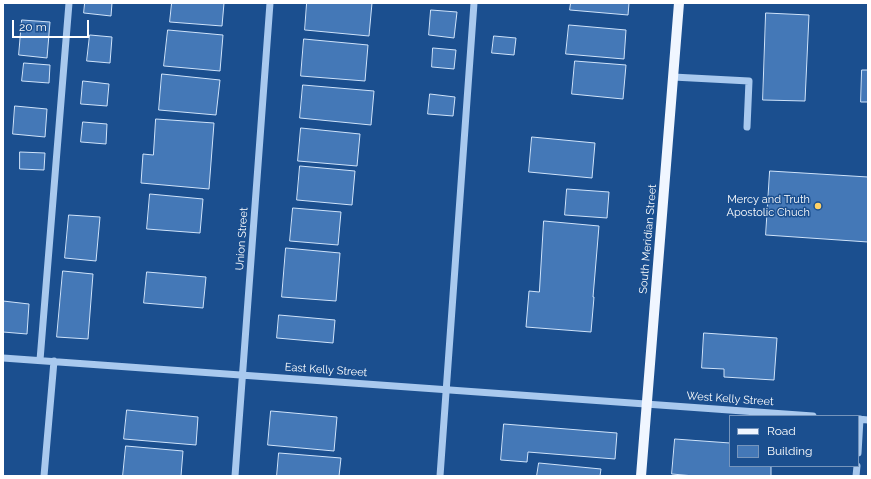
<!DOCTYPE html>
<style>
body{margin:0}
#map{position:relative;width:871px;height:479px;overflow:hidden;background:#1b4f8f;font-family:Raleway,sans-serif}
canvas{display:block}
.frame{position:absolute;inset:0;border:4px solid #fff;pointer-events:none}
.legend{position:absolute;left:729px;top:415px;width:130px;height:52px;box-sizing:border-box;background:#1b4f8f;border:1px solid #7695bc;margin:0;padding:5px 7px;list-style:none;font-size:12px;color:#fff}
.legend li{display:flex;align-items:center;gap:8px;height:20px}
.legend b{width:20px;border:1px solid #7695bc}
.scale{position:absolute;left:12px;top:20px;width:77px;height:18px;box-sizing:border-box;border:2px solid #fff;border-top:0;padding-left:5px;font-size:12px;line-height:14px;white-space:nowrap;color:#fff;-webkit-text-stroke:3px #1b4f8f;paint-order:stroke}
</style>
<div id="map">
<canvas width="871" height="479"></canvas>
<div class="frame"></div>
<ul class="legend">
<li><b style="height:5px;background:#f0f6ff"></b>Road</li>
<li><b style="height:11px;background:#4478b7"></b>Building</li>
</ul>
<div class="scale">20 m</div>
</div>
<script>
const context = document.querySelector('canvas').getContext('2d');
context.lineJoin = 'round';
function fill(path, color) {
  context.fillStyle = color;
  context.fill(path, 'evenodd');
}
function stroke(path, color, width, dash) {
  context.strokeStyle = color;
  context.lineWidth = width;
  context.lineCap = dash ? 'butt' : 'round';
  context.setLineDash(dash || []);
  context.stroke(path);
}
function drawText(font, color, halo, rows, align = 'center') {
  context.font = font + ' Raleway,sans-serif';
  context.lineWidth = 3;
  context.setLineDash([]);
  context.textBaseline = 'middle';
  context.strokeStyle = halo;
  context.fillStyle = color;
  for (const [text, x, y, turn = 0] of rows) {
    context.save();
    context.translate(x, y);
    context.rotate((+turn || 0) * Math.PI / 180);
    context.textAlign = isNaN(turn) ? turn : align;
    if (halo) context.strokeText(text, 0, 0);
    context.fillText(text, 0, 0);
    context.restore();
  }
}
const building = new Path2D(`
 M85,3h27l-1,13 -27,-3z
 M172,3h52l-2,23 -52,-4z
 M307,3h65l-3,33 -64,-6z
 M571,3h58l-1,12 -58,-5z
 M431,10l26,2 -3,26 -25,-3z
 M766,13l43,2 -4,86 -42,-1z
 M22,20l28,2 -3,36 -28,-3z
 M569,25l57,5 -2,29 -58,-5z
 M168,30l55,5 -3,36 -56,-5z
 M90,35l22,2 -2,26 -23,-2z
 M494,36l22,2 -2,17 -22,-2z
 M304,39l64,6 -3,36 -64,-5z
 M433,48l23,2 -2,19 -22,-2z
 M575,61l51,4 -3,34 -51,-5z
 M24,63l26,2 -1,18 -27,-2z
 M862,70h6v32h-7z
 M162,74l58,6 -4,35 -57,-5z
 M83,81l26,3 -2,22 -26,-2z
 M303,85l71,6 -3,34 -71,-7z
 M430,94l25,3 -2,19 -25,-2z
 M15,106l32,3 -2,28 -32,-3z
 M156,119l58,4 -5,66 -68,-6 2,-29 10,1z
 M83,122l24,2 -1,20 -25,-2z
 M301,128l59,6 -3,32 -59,-5z
 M532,137l63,6 -3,35 -63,-6z
 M20,152l25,1 -1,17 -24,-1z
 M300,166l55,5 -3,34 -55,-5z
 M770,171l98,6v65l-102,-7z
 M567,189l42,3 -2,26 -42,-3z
 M150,194l53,5 -3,34 -53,-4z
 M293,208l48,4 -3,33 -48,-4z
 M69,215l31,2 -4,44 -31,-3z
 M544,221l55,5 -6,71h1l-3,35 -65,-5 3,-36 10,1z
 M286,248l54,5 -4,48 -54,-4z
 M63,271l30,3 -5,65 -31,-2z
 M147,272l59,5 -3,31 -59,-5z
 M3,301l26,3 -2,30 -24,-2z
 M279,315l56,5 -2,23 -56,-5z
 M704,333l73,5 -3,42 -50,-3v-8l-22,-1z
 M127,410l71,7 -2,28 -72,-6z
 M271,411l66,6 -3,34 -66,-6z
 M504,424l113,9 -2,26 -87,-7 -1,10 -26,-2z
 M675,439l55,4v23h41v10h-77l-22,-2z
 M126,446l57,5 -2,25h-58z
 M279,453l62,5 -2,18h-62z
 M539,463l62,6 -1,7h-63z`);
fill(building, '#4478b7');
stroke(building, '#cfe3fa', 1);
stroke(new Path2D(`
 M673,77l76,4 -2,46
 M3,358l810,58
 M40,360l29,-357
 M858,419l10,1
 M858,453l2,-34
 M44,476l10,-115
 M235,476l35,-473
 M440,476l34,-473
 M856,476l1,-10`), '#a9c9ee', 7);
stroke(new Path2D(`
 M641,476l38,-473`), '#f0f6ff', 10);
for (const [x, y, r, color] of [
 [818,206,4,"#ffd166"]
]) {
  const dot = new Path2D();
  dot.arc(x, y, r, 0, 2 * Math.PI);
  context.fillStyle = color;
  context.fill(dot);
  stroke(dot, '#1b4f8f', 1.5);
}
drawText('11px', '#fff', '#1b4f8f', [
 ["Mercy and Truth",810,200],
 ["Apostolic Chuch",810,213]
], 'right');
drawText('11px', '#fff', '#1b4f8f', [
 ["Union Street",242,239,-86],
 ["South Meridian Street",648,239,-85],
 ["East Kelly Street",326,370,4],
 ["West Kelly Street",730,399,4]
]);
</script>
